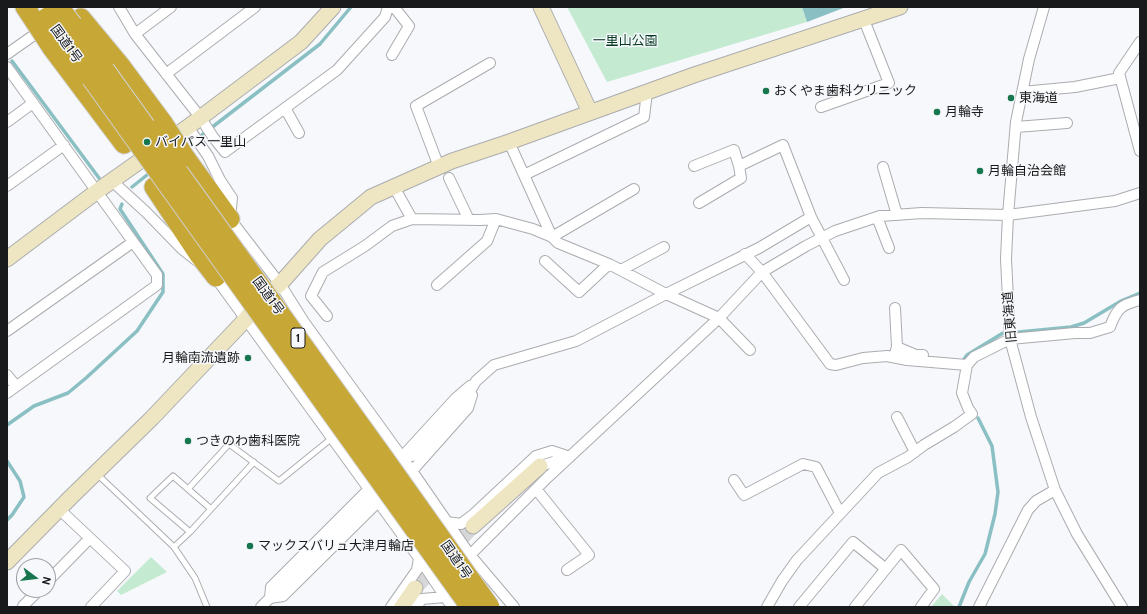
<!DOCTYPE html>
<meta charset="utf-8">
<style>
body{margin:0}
#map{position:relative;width:1147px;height:614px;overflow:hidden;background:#f6f8fb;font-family:Cabin,sans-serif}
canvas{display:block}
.frame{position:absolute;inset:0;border:8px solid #191a1b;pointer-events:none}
.north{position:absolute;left:16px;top:558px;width:40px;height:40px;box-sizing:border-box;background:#f6f8fb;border:1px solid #9e9fa1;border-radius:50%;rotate:105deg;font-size:11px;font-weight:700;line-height:16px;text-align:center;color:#191a1b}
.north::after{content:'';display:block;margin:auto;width:14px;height:18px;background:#16764d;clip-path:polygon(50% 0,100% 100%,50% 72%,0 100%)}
</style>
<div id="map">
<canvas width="1147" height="614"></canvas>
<div class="frame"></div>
<div class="north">N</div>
</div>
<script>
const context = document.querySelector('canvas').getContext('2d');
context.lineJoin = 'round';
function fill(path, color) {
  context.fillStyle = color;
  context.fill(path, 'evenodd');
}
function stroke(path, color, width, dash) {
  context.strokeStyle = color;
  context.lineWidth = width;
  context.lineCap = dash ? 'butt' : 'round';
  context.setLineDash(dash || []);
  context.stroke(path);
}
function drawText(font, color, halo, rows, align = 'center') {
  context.font = font + ' Cabin,"Noto Sans JP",sans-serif';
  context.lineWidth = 3;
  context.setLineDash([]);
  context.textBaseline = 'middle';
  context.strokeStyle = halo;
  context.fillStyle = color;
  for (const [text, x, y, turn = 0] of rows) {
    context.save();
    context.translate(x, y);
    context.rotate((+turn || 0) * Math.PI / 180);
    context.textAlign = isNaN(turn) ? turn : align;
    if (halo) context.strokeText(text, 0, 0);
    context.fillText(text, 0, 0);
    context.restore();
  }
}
fill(new Path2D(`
 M567,7h235l5,15 -200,60z
 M151,557l16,15 -46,23 -4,-4z
 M942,594l12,12 -1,1h-22z`), '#c4ead2');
fill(new Path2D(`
 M802,7h44l-39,15z`), '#8abfc3');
stroke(new Path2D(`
 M12,61l87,117
 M202,135l118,-91 31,-37
 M132,187l20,-16
 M1019,332l52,-5 13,-4 37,-22 19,-8
 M964,359l3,-4 36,-22
 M7,425l27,-19 34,-13 18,-15 51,-47 26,-39v-18l-43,-65 2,-5
 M7,461l13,20 4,16 -12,18 -5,5
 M959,607l10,-25 16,-28 10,-40 3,-22 -6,-46 -14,-28`), '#8abfc3', 3.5);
stroke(new Path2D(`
 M415,588l58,-62`), '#d5d7d9', 15, [15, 8]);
const lane = new Path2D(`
 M97,474l77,73 21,31 12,29
 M188,489l41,-45 50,37 53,-43
 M190,532l-40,-34 23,-22 38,33
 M174,547l16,-15 64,-70`);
const street = new Path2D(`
 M119,7l16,27 65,83 13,20 12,15 112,-82 48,-53 3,-10
 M1044,7l-15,52 -13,63 -8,93 -2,44 4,80 21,78 24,73 22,44 45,73
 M135,34l36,-27
 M1140,42l-21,31 21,78
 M7,54l37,-26
 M392,55l17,-29 -15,-19
 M7,67l150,208v10l-150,108
 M166,74l89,-67
 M1022,92l53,-5 45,-9
 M821,107l68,-24 -25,-63
 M285,108l14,25
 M7,122l26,-19
 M188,127l20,29 12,24 12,18 -2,21 50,65 24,38 108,149 58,84 44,52
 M1016,127l51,-4
 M509,142l43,95
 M439,167l-23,-61 74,-43
 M883,167l14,48
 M524,175l120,-58 3,-25
 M449,178l20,42
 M112,181l34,31 36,37 14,11
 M7,186l57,-41
 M394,187l18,32
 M699,203l42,-25 -2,-12
 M811,217l33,63
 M877,217l12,31
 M552,237l82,-48
 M745,254l17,18 68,92 6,1 27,-7 24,-2 20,4 60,5
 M545,261l34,31 30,-28
 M621,270l43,-23
 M213,274l206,284 33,49
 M437,285l50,-44 9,-22
 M327,316l-16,-20 12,-24 42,-26 27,-20 20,-7 68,1 16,-1 37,10 19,8 6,6 51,21 57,30 53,24 31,32
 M7,331l126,-89
 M897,347l19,8h7
 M894,357l3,-10 -2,-39
 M7,375l9,11
 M897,417l18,35
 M412,456l51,-53 13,-22 18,-16 82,-24 90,-47 93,-46 52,-31 -28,-72 -44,21 -5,-16 -40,16
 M402,457l54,-59 14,-12
 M540,466l26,-8
 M412,471l56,-63 4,-13
 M734,480l10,15 59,-31 13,3 24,46
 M536,489l53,66 -22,15
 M59,509l66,62 -34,36
 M447,522l14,2 13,-10 62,-58 16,-5 18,6
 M470,555l78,-78 171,-159 43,-46 44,-26 29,-15 45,-15 42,-3 86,2 107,-14 25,-8
 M48,581l42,-43
 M270,598l1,-11 98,-98
 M270,598l13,-2 95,-94
 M24,607l-1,-1 16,-16
 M261,607l107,-107
 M391,607l26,-37 2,-12
 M416,607l6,-8 23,-2
 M767,607l15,-26 15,-21 81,-87 30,-16 16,-12 30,-18 18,-13 -4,-6 -6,-15 5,-28 7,-8 36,-18 65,-6h15l20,-6c7,-19 11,-22 30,-27
 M799,607l54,-65 33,27
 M855,607l46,-57 33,39 -13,18
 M979,607l49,-97 8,-9 19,-11`);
const secondary = new Path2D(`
 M541,7l49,105
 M7,259l89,-67 92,-65 113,-85 32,-35
 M473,526l67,-60
 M7,562l63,-64 82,-80 94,-99 12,-18 22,-17 40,-45 51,-42 81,-36 57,-19 185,-67 206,-68
 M402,607l13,-19`);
const highway = new Path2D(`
 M25,7l10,15
 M81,18l39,47 43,58
 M78,33l27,37
 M60,35l31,43
 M52,48l72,96
 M185,157l45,62
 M154,187l45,68 17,22`);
stroke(lane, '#abacaf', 7);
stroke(street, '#abacaf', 12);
stroke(secondary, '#abacaf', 17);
stroke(highway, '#d1d1d1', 21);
stroke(lane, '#fff', 5);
stroke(street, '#fff', 10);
stroke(secondary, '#eee5c2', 15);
stroke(highway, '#c7a735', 19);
const highwayBridge = new Path2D(`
 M59,7l14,18
 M47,17l13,18
 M35,22l17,26
 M105,70l277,385 108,152
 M91,78l379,529
 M163,123l22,34`);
stroke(highwayBridge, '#d1d1d1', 21, []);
stroke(highwayBridge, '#c7a735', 19);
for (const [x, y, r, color] of [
 [766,91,4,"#16764d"],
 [1011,98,4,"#16764d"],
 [937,112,4,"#16764d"],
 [147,142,4,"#16764d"],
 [980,171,4,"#16764d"],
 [248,358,4,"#16764d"],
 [188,441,4,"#16764d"],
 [250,546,4,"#16764d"]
]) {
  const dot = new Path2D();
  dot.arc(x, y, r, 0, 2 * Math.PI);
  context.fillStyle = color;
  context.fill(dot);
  stroke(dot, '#f6f8fb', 1.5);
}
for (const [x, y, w] of [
 [298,338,14]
]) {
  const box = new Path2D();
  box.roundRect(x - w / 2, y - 10, w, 20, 3);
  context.fillStyle = '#f6f8fb';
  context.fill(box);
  stroke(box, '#191a1b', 1);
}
drawText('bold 12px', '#191a1b', null, [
 ["1",298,338]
]);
drawText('13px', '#063a22', '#f6f8fb', [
 ["一里山公園",625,41]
]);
drawText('13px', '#191a1b', '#f6f8fb', [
 ["国道1号",66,44,54],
 ["国道1号",268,296,54],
 ["旧東海道",1010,317,-95],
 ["国道1号",456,560,55]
]);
drawText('13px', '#191a1b', '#f6f8fb', [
 ["おくやま歯科クリニック",774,91],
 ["東海道",1019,98],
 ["月輪寺",945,112],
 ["バイパス一里山",155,142],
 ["月輪自治会館",988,171],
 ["月輪南流遺跡",240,358,"right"],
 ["つきのわ歯科医院",196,441],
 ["マックスバリュ大津月輪店",258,546]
], 'left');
</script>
